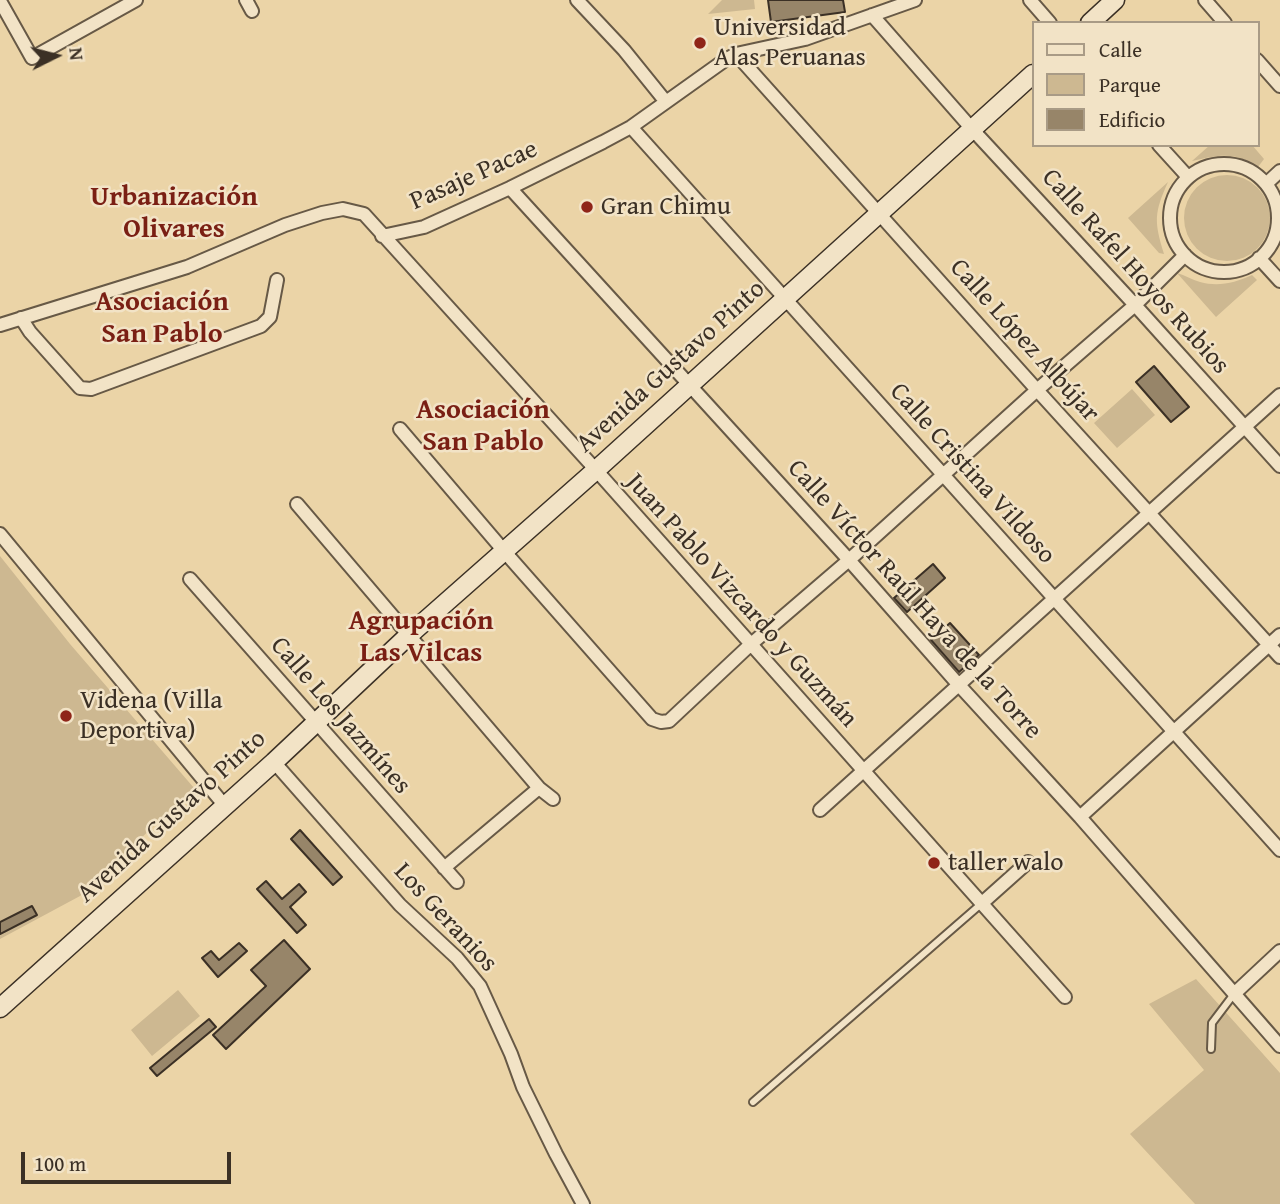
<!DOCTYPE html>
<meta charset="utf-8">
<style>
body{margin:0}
#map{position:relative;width:1280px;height:1204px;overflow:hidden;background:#ebd4a7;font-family:"Gentium Book Plus",serif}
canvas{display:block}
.legend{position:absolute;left:1032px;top:21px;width:228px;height:126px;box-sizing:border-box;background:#f2e3c6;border:2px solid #a99b86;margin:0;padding:9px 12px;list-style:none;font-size:21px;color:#3b3025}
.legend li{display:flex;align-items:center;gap:14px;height:35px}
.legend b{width:35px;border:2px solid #a99b86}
.north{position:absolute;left:21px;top:21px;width:70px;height:70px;-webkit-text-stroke:5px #f2e3c6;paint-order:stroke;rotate:84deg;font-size:19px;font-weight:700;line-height:28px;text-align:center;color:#3b3025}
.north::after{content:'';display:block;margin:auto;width:24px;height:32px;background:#3b3025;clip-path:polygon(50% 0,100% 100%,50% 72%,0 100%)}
.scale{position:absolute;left:21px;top:1152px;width:210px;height:32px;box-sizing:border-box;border:4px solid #3b3025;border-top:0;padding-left:9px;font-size:21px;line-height:24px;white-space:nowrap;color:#3b3025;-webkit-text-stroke:5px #f2e3c6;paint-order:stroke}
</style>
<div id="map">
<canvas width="1280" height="1204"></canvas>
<ul class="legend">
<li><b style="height:9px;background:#f2e3c6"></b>Calle</li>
<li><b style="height:19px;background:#cdb891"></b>Parque</li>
<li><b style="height:19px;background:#978569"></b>Edificio</li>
</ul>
<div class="north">N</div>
<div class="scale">100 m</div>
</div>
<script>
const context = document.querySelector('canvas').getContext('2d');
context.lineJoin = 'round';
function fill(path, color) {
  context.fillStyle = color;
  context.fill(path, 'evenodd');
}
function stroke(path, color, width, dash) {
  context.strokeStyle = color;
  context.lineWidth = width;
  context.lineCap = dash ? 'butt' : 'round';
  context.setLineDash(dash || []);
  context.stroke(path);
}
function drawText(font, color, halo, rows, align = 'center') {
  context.font = font + ' "Gentium Book Plus",serif';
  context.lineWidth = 5;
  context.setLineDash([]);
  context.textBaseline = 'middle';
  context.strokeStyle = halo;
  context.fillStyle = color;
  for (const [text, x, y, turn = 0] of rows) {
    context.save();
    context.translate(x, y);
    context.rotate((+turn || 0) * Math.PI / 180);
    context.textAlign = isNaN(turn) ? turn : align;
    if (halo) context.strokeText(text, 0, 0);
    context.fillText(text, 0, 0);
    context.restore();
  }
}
fill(new Path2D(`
 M722,0h32l1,9 -47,5z
 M1210,145h42l12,14 -6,8c-24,-16 -39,-12 -66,-6z
 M1184 218a43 43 0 1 1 86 0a43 43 0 1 1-86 0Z
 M1168,182c-14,31 -14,39 -4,72l-5,-1 -31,-35z
 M1177,273c8,2 15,7 23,9 18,5 35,1 52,-7l5,5 -41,37z
 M1132,389l23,26 -38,33 -23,-25z
 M0,556l70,88 124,144 -114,108 -80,43z
 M1196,979l84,94v131h-85l-65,-70 74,-64 -55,-66z
 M178,990l22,26 -48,40 -21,-26z`), '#cdb891');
const building = new Path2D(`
 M768,0h75l2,12 -74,10z
 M1154,366l35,41 -18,15 -35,-40z
 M933,564l12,14 -38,34 -13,-14z
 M950,623l29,32 -20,17 -28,-32z
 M300,830l42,47 -9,8 -42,-46z
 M266,881l16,18 17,-15 7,8 -16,15 16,18 -9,8 -40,-44z
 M32,906l5,9 -37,19v-12z
 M284,940l26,29 -84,80 -13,-14 53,-49 -15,-16z
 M239,943l8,8 -29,26 -16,-19 9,-7 8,9z
 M209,1019l7,8 -59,49 -7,-8z`);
fill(building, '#978569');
stroke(building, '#3b3025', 2);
const lane = new Path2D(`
 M1211,1049l1,-26 22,-29
 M753,1102l228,-198`);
const street = new Path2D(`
 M246,0l6,11
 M577,0l47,50 42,52
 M1030,0l20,23
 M1205,0l20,23
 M0,1l32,57 104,-58
 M872,15l100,114 163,176 145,161
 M736,54l301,336 243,267
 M1257,60l23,26
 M631,127l649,723
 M1159,145l29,32
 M1170 218a54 54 0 1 1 108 0a54 54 0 1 1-108 0Z
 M1266,184l14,-13
 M510,188l339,372 109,124 122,133 200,229
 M382,236l42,-9 86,-39 93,-46 28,-15 94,-67 11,-6 69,-15 110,-39
 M1259,258l21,23
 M21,318l9,14 50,56 11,1 170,-63 9,-9 7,-37
 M0,325l187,-58 98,-42 37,-12 21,-4 21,5 232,256 469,527
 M400,429l104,122 148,168 9,3 8,-1 81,-76 99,-85 188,-170 98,-85 50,-50
 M297,504l242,284 14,11
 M0,534l225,272
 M190,579l267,303
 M274,762l126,143 57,53 23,28 31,68 12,33 33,67 27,50
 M820,810l460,-415
 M1080,817l200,-182
 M444,868l95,-80
 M981,904l47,-42
 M1234,994l46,-43`);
const secondary = new Path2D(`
 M1090,23l25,-23
 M0,1008l274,-246 134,-126 188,-166 437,-396`);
stroke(lane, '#675946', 10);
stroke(street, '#675946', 16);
stroke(secondary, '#3b3025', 21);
stroke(lane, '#f2e3c6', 6);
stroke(street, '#f2e3c6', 12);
stroke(secondary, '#f2e3c6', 18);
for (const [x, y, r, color] of [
 [700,43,7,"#8f2418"],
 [587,207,7,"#8f2418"],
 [66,716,7,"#8f2418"],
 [934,863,7,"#8f2418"]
]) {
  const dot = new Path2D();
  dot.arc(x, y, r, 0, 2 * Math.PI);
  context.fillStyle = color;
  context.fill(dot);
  stroke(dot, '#f2e3c6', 2.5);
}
drawText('26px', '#3b3025', '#f2e3c6', [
 ["Universidad",714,28],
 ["Alas Peruanas",714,58],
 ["Gran Chimu",601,207],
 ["Videna (Villa",80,701],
 ["Deportiva)",80,731],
 ["taller walo",948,863]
], 'left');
drawText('26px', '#3b3025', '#f2e3c6', [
 ["Pasaje Pacae",474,176,-24],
 ["Calle Rafel Hoyos Rubios",1135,272,48],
 ["Calle López Albújar",1024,341,48],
 ["Avenida Gustavo Pinto",671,367,-42],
 ["Calle Cristina Vildoso",972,474,48],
 ["Calle Víctor Raúl Haya de la Torre",914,600,48],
 ["Juan Pablo Vizcardo y Guzmán",741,601,48],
 ["Calle Los Jazmínes",340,716,49],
 ["Avenida Gustavo Pinto",172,817,-42],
 ["Los Geranios",445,918,47]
]);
drawText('bold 28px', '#7a1f14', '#f2e3c6', [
 ["Urbanización",174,198],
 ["Olivares",174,230],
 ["Asociación",162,303],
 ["San Pablo",162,335],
 ["Asociación",483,411],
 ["San Pablo",483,443],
 ["Agrupación",421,622],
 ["Las Vilcas",421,654]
]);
</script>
